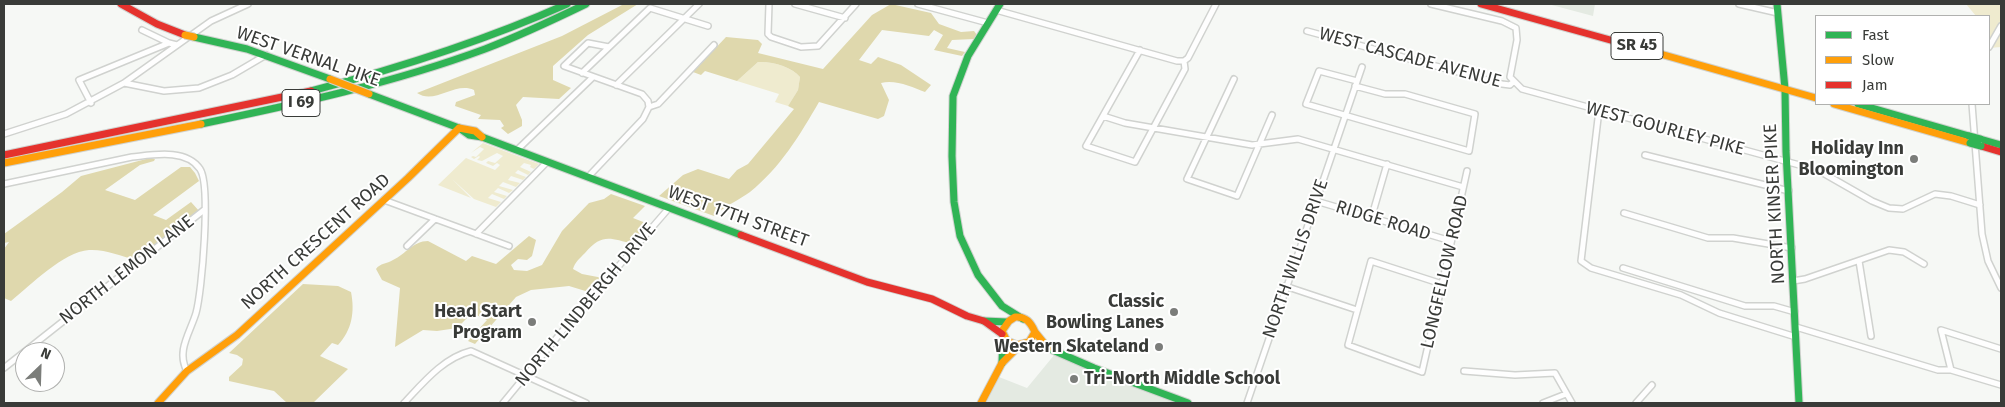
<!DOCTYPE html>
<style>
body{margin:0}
#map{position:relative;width:2005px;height:407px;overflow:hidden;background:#f6f8f5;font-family:"Fira Sans",sans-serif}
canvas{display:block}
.frame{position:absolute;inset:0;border:5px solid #393b38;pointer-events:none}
.legend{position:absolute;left:1815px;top:15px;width:175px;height:90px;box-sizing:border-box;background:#fff;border:1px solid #b0b1af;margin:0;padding:6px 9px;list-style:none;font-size:15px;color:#393b38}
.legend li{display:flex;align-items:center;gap:10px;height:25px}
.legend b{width:25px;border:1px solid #b0b1af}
.north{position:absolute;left:15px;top:342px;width:50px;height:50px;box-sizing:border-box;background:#fff;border:1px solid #b0b1af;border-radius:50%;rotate:24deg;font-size:14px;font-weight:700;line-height:20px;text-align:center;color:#393b38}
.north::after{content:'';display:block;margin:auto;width:18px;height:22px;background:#7b7d7a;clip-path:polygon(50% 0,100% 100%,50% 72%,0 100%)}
</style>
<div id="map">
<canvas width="2005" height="407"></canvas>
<div class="frame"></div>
<ul class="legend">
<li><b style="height:6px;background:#30b455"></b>Fast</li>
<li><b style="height:6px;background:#ff9f0a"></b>Slow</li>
<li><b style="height:6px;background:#e5322d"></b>Jam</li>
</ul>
<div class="north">N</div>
</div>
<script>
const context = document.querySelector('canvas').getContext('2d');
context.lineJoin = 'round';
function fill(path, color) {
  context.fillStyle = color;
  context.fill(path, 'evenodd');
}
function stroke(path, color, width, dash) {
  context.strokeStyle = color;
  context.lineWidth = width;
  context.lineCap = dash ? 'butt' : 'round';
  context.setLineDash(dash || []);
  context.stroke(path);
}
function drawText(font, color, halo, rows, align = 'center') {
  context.font = font + ' "Fira Sans",sans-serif';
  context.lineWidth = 4;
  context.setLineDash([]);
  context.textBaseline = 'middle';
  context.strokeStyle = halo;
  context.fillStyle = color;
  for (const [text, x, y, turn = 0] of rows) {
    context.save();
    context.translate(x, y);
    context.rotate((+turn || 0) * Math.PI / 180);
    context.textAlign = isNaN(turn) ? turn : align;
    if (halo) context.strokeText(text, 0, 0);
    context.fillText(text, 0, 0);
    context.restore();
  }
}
fill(new Path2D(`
 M1548,4h47l-2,12z
 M1055,354l40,18 82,31h-192l14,-26 28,11z`), '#e4eae2');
fill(new Path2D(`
 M1966,4h35v43l-12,1v-32h-13z
 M758,62c14,-1 34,5 42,15l-2,13 -10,16 -13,-4 4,-8 -42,-13z
 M483,143l56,21 -5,5 -4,-2 1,-2 -7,-2 -4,4 11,5 -3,3 -10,-5 -3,3 11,4 -3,3 -12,-4 -3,4 12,3 -4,4 -13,-5 -4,4 14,4 -4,3 -11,-5 -4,4 13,4 -3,3 -12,-5 -4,4 13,4 -5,5 -22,-8 -22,-20 19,19 -33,-13 28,-27 29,12 5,-5 -3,-2 -4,3 -7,-3 2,-2 7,2 8,-7 -6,-3 -15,8 -5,-1 3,-3 -1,-1 -5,3 -3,-2 2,-1 3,1 8,-8 -4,-2 -9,6z`), '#efebcf');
fill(new Path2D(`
 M624,4h14l-50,31 -35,31v14l18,8 -12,11 -36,-2 -7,8 6,15v6l-14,8 -7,-6 3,-2 -4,-6 -22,-1 3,-4 -26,-9 1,-4 19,-7 -1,-5c-19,-9 -39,15 -57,3l145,-57z
 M891,4l40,9 8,11 22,8 13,-1 3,4 -3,4 -22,1 -5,8 18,4 -3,4 -28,-6 9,-15 -9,-5 -5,6 -47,-6 -23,30 12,4 7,-7 23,8 30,20 -6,7c-13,-5 -30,-13 -44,-9l8,17 -5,16 -6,3 -59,-17c-19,33 -39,66 -69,90 -12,9 -23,12 -36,24l-55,-20 24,-21 15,-6 31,10 8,-9 11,-6 46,-55 -6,-3 10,-16 2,-13c-8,-10 -28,-16 -42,-15l-21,19 -32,-10 -4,4 -8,-3 33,-35 32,3 4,4 -4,9 65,16 49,-54z
 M150,158l5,1 -1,2 -14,4 -35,25 30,10 46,-33h9l5,6 4,8 -46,34 13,5 25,-18 9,10 -64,48c-15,-4 -31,-11 -47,-10 -26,2 -58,35 -78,51l-7,-3v-49l5,-7 -5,1v-9l58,-42 19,-16z
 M611,194l34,12 -12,12 18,7 -18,19c-23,-6 -31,-11 -48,9 -5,5 -10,9 -12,16l9,5 21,4 -11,15 -23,-7 -38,4 -15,7 -41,47 -7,-3 19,-21 -15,-7 -15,15 -20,3 -14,-1 -28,17 5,-59 -18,-8 -6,-11c4,-6 11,-5 17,-9 13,-6 20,-19 35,-19l38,20 6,-5 24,8 33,-28 7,4 -4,16 -5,4 -9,-1 -7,6 3,5 13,1 15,-6 20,-34 27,-28 15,-4z
 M303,284l35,2 13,6c4,20 1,38 -13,53l-6,-2 -12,13 28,13 -35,34h-26l-13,-12 -45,-10v-4l13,-12 1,-6 -6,-4 -8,-2z`), '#dfd8ad');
const street = new Path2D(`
 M769,4l-1,30 3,3 30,10 17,-1 38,-42
 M795,4l50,14
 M918,4l70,19
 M1431,4l71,17 14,7 1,12 -7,37 12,12 281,77 20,7 49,28 17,7 14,1 32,-15 16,2 29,9
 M1739,4l39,9
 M996,10l181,51h7
 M142,30l27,13
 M1307,31l195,53 8,1 3,-3
 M609,47l-21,-4 -24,23 78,28 6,7 1,6
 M1989,47l12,-21
 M1140,50l-54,96 49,16 50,-93 -1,-8
 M1184,61l4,-3 28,-54
 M582,73l68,-65 58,18
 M1234,79l-47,100 50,17 35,-81
 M124,83l87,-62 37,-17
 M616,85l83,-81
 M1355,86l30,8h20l70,20 -6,37 -163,-47 13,-33 38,10
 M91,103l-12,-23 90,-37 8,2
 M1972,104l10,130 6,27 13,27
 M649,107l9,-3 56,-59
 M1599,110l-18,151 10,7 90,27 38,18 77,24
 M1103,116l22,7 127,22 46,-6 165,48
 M4,134l62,-20 58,-31 40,8 35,-3 33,-13 34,-20
 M517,150l76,-73
 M1645,155l144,36
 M588,177l55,-58 6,-12
 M4,184l128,-27c20,-2 54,-9 68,12 11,16 2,123 -4,144 -6,20 -20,38 -9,58
 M384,200l125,46
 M1316,201l135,40
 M1624,213l84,25h25l59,10
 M1371,219l16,-55
 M476,234l71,-72
 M407,246l28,-27
 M1371,261l71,23 -20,88 -74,-27z
 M1859,261l12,75
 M1623,268l122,38h29l21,6
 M1793,281l12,-2 84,-29 15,2 20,12
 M1442,284l25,-113
 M1285,286l72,24
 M1796,327l142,43h13l50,15
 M4,368l200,-158
 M1951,370l-10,-40 60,19
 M1464,371l51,4 40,-2 17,30
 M404,403c19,-20 39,-45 67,-52l115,52
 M503,403l61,-74 105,-121
 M1247,403l115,-336
 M1543,403l23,-9
 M1636,403l16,-18`);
const fast = new Path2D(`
 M1000,4l-32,52 -15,40 -1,60 2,46 6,34 18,39 24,31 21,13
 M1777,4l8,85 1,62 13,252
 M194,37l53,12 83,30
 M311,91c88,-23 173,-50 256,-87
 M369,94l90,34 10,7 13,2 259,98
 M1858,104l111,32
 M201,124c96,-20 192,-41 284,-75 34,-13 68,-29 101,-45
 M1980,139l21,6
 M984,321l23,1
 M1022,345l26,3 46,20 94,35
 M1002,363l1,-27`);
const slow = new Path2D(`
 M1657,53l159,45
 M1834,104l136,39
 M459,128l16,3 7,6
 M4,163l197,-39
 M1015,317c11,-1 16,6 20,15l-6,10 -12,3 -10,-4 -5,-10 7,-10z
 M1035,332l13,16
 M158,403l29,-32 50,-36 171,-157 51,-50
 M981,403l21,-40 18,-18`);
const jam = new Path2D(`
 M121,4l36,20 28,11
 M1481,4l176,49
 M1981,146l20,6
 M4,155l307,-64
 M741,235l126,47 65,17 35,17 17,5 18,13`);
stroke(street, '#d0d2cf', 8);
stroke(fast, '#d0d2cf', 9);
stroke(slow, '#d0d2cf', 9);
stroke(jam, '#d0d2cf', 9);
stroke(street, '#fefefe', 5);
stroke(fast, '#30b455', 7);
stroke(slow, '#ff9f0a', 7);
stroke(jam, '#e5322d', 7);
const fastBridge = new Path2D(`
 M1969,136l11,3
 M1970,143l11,3`);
const slowBridge = new Path2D(`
 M185,35l9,2
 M330,79l39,15`);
stroke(fastBridge, '#d0d2cf', 9, []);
stroke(slowBridge, '#d0d2cf', 9, []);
stroke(fastBridge, '#30b455', 7);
stroke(slowBridge, '#ff9f0a', 7);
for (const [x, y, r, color] of [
 [1914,159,5,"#7b7d7a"],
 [1174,312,5,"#7b7d7a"],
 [532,322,5,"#7b7d7a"],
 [1159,347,5,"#7b7d7a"],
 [1074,379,5,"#7b7d7a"]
]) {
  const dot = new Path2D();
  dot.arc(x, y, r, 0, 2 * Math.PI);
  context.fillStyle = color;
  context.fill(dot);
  stroke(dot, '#fff', 2);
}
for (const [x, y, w] of [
 [1637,46,52],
 [301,103,38]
]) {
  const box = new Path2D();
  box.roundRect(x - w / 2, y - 13.5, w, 27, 4);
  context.fillStyle = '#fff';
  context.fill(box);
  stroke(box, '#393b38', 1);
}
drawText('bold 16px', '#393b38', null, [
 ["SR 45",1637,46],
 ["I 69",301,103]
]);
drawText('18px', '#393b38', '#fff', [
 ["WEST VERNAL PIKE",308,57,19],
 ["WEST CASCADE AVENUE",1410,58,15],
 ["WEST GOURLEY PIKE",1665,129,15],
 ["NORTH KINSER PIKE",1775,204,-93],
 ["WEST 17TH STREET",738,217,20],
 ["RIDGE ROAD",1383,221,17],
 ["NORTH CRESCENT ROAD",316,242,-42],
 ["NORTH WILLIS DRIVE",1296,259,-71],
 ["NORTH LEMON LANE",127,270,-38],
 ["LONGFELLOW ROAD",1445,272,-77],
 ["NORTH LINDBERGH DRIVE",586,305,-50]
]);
drawText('bold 18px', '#393b38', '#fff', [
 ["Holiday Inn",1904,149],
 ["Bloomington",1904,170],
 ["Classic",1164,302],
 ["Bowling Lanes",1164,323],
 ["Head Start",522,312],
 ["Program",522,333],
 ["Western Skateland",1149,347],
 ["Tri-North Middle School",1084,379,"left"]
], 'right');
</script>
